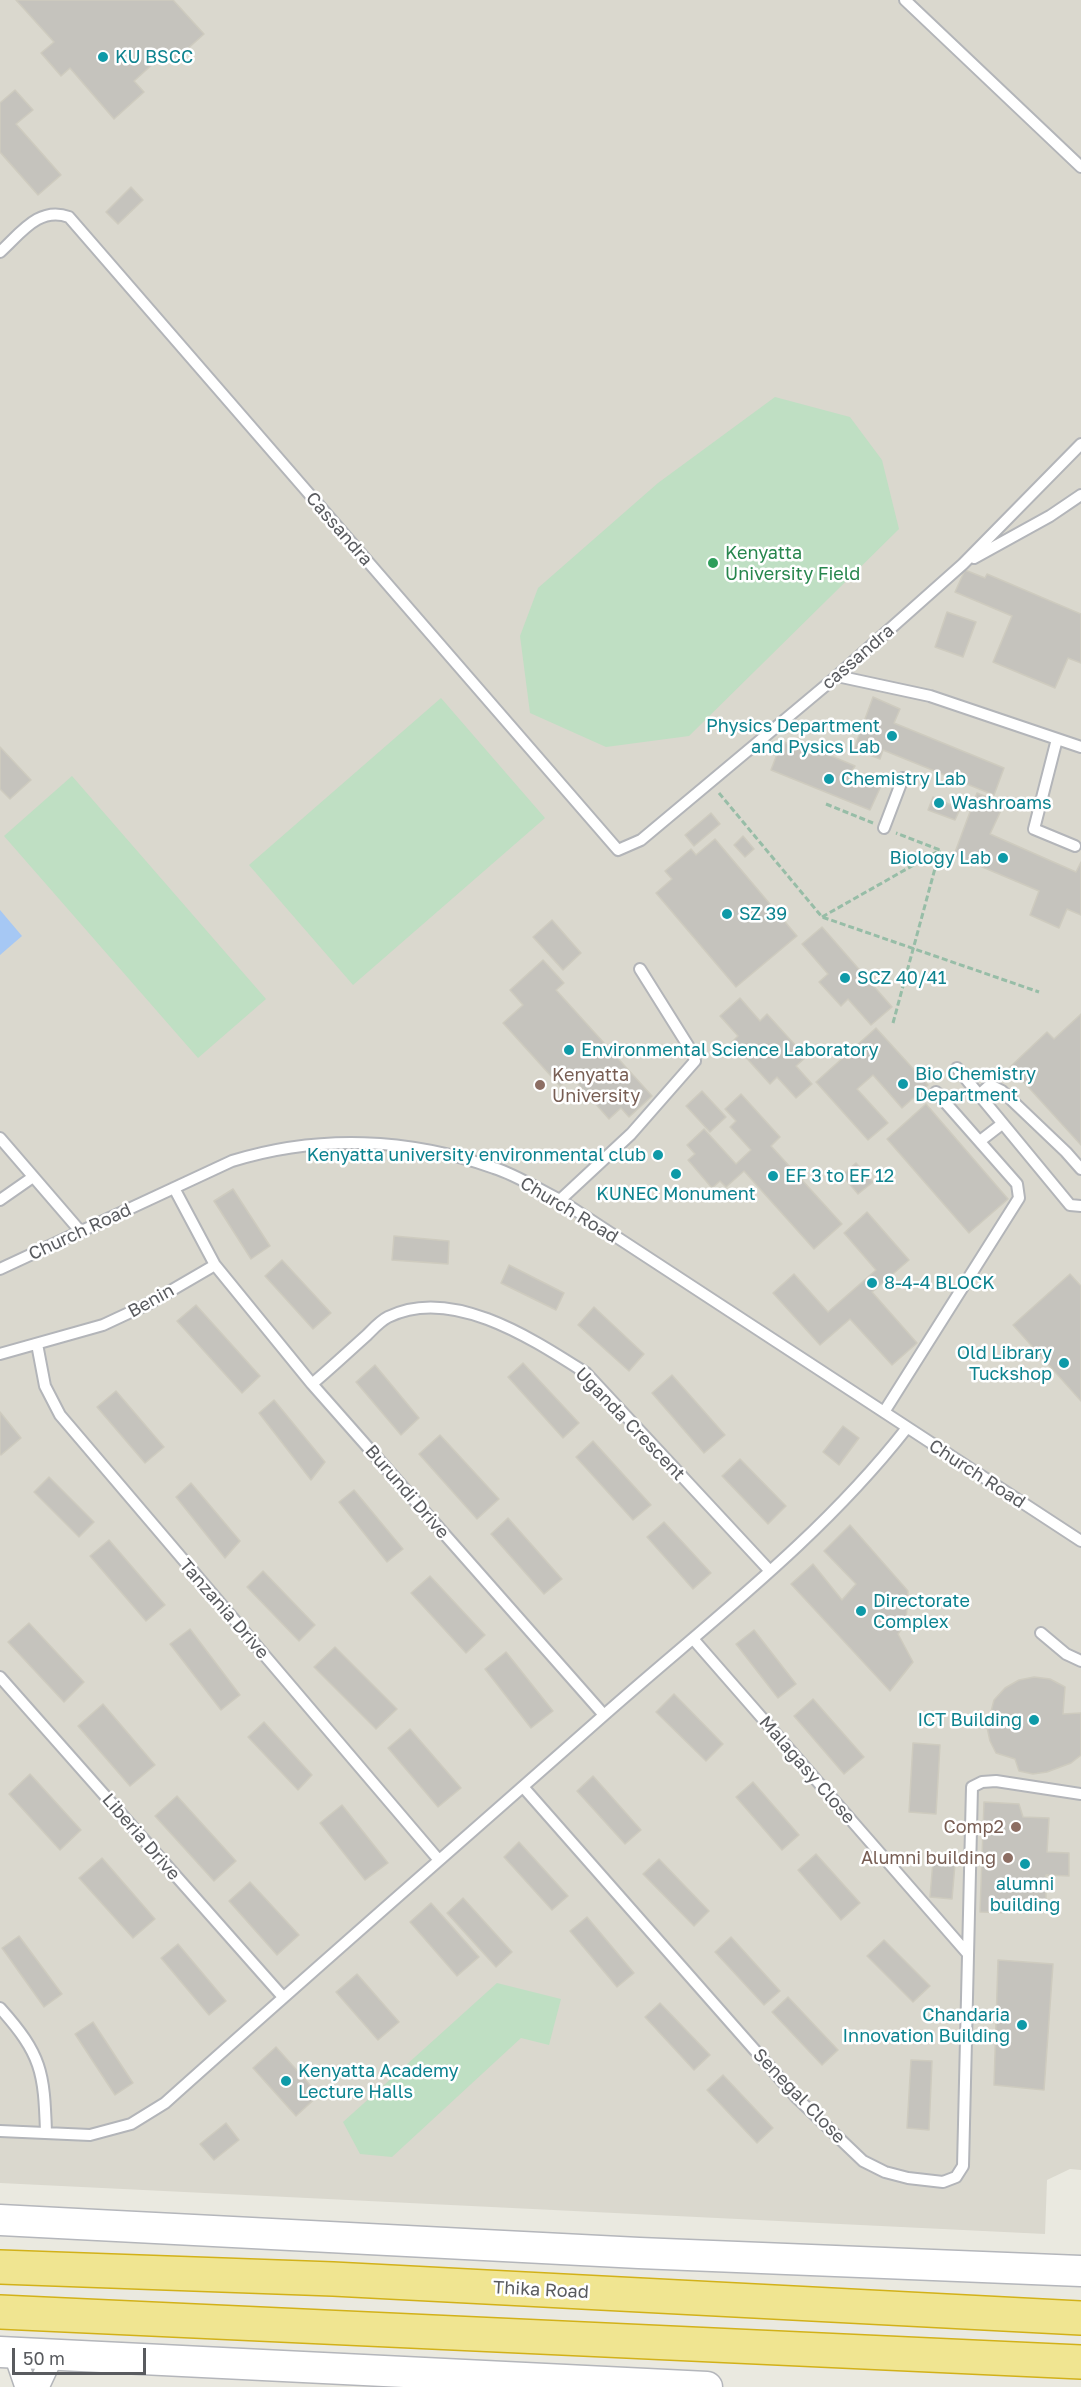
<!DOCTYPE html>
<style>
body{margin:0}
#map{position:relative;width:1081px;height:2387px;overflow:hidden;background:#eae9e0;font-family:"Golos Text",sans-serif}
canvas{display:block}
.scale{position:absolute;left:12px;top:2348px;width:134px;height:27px;box-sizing:border-box;border:3px solid #595b5f;border-top:0;padding-left:8px;font-size:18px;line-height:21px;white-space:nowrap;color:#595b5f;-webkit-text-stroke:4px #fff;paint-order:stroke}
</style>
<div id="map">
<canvas width="1081" height="2387"></canvas>
<div class="scale">50 m</div>
</div>
<script>
const context = document.querySelector('canvas').getContext('2d');
context.lineJoin = 'round';
function fill(path, color) {
  context.fillStyle = color;
  context.fill(path, 'evenodd');
}
function stroke(path, color, width, dash) {
  context.strokeStyle = color;
  context.lineWidth = width;
  context.lineCap = dash ? 'butt' : 'round';
  context.setLineDash(dash || []);
  context.stroke(path);
}
function drawText(font, color, halo, rows, align = 'center') {
  context.font = font + ' "Golos Text",sans-serif';
  context.lineWidth = 5;
  context.setLineDash([]);
  context.textBaseline = 'middle';
  context.strokeStyle = halo;
  context.fillStyle = color;
  for (const [text, x, y, turn = 0] of rows) {
    context.save();
    context.translate(x, y);
    context.rotate((+turn || 0) * Math.PI / 180);
    context.textAlign = isNaN(turn) ? turn : align;
    if (halo) context.strokeText(text, 0, 0);
    context.fillText(text, 0, 0);
    context.restore();
  }
}
fill(new Path2D(`
 M0,0h1081v2170l-11,-1 -23,11 -2,54 -1045,-51z`), '#dad8ce');
fill(new Path2D(`
 M775,397l75,20 32,43 17,69 -210,207 -83,11 -76,-34 -10,-77 18,-48 120,-105z
 M441,698l104,120 -192,167 -104,-120z
 M72,776l194,223 -68,59 -194,-222z
 M497,1983l64,16 -12,46 -28,-7 -129,119 -32,-3 -17,-32z`), '#bfdfc3');
fill(new Path2D(`
 M0,910l22,26 -22,19z`), '#a6c8f4');
const building = new Path2D(`
 M16,0h157l31,34 -30,27 -8,-9 -32,29 10,11 -30,27 -44,-51 -9,8 -20,-23 13,-11z
 M15,90l18,20 -17,14 45,51 -23,20 -38,-43v-49z
 M131,187l12,13 -25,24 -12,-12z
 M965,570l20,8 2,-4 94,40v49l-13,-5 -13,30 -62,-26 19,-46 -57,-24z
 M947,612l29,10 -13,35 -28,-10z
 M873,697l27,12 -6,14 110,45 -10,27 -111,-45 -3,9 -26,-10z
 M782,741l31,14 2,-6 40,17 -4,6 30,14 -11,24 -99,-40z
 M0,747l31,33 -21,19 -10,-10z
 M977,793l27,11 -14,30 86,38 5,-10v53l-14,-6 -8,19 -29,-13 9,-24 -85,-36z
 M933,797l27,12 -5,11 -27,-10z
 M711,813l9,11 -26,22 -9,-11z
 M743,836l11,13 -9,8 -11,-12z
 M715,839l82,97 -61,51 -80,-94 16,-14 -7,-8 26,-22 5,6z
 M552,920l29,33 -18,17 -30,-33z
 M822,927l70,80 -21,18 -23,-26 -7,7 -22,-24 9,-8 -26,-30z
 M543,960l21,23 -8,7 96,106 -23,21 -8,-9 -12,11 -38,-43 -11,10 -57,-63 20,-18 -13,-15z
 M740,998l20,23 7,-7 39,43 -10,9 16,18 -16,14 -19,-21 -7,7 -38,-42 6,-6 -18,-20z
 M1081,1014v131l-71,-78 37,-35 7,7z
 M876,1028l52,57 -26,23 -29,-33 -16,14 31,34 -20,17 -52,-58z
 M702,1091l24,26 -16,15 -24,-26z
 M741,1094l39,43 -9,9 71,78 -28,25 -70,-78 -18,16 -6,-6 -8,7 -24,-28 7,-6 -8,-9 17,-16 32,35 15,-14 -21,-23 6,-6 -11,-12z
 M926,1104l82,95 -39,34 -82,-94z
 M856,1163l17,19 -15,12 -16,-19z
 M233,1189l37,57 -19,13 -37,-58z
 M867,1212l42,48 -37,32 45,51 -25,22 -42,-46 -30,26 -47,-52 21,-19 34,38 48,-42 -32,-37z
 M394,1236l55,5 -1,23 -56,-4z
 M282,1260l49,53 -18,16 -48,-53z
 M509,1265l55,28 -8,17 -55,-27z
 M1070,1274l11,12v115l-68,-76z
 M196,1305l64,71 -18,17 -65,-72z
 M594,1307l50,47 -15,17 -51,-46z
 M523,1363l56,60 -16,15 -55,-61z
 M375,1365l44,53 -18,17 -45,-53z
 M672,1375l53,60 -21,18 -52,-60z
 M116,1391l48,56 -19,16 -48,-56z
 M274,1400l51,62 -14,18 -52,-67z
 M0,1412l21,26 -20,17 -1,-1z
 M843,1426l16,12 -20,27 -16,-13z
 M440,1435l59,64 -22,20 -58,-65z
 M593,1441l58,64 -18,15 -57,-63z
 M740,1459l46,47 -18,18 -46,-48z
 M49,1477l45,45 -15,15 -45,-45z
 M191,1483l49,58 -15,17 -49,-61z
 M354,1490l49,59 -16,13 -48,-60z
 M508,1518l54,61 -18,15 -53,-60z
 M664,1522l47,51 -18,16 -46,-52z
 M850,1525l58,66 -2,31 -8,12 15,28 -23,29 -99,-107 22,-20 29,36 14,-16 -32,-33z
 M109,1540l56,65 -19,16 -56,-65z
 M263,1571l52,54 -16,16 -52,-54z
 M430,1576l55,59 -19,18 -55,-60z
 M29,1623l55,59 -20,20 -56,-60z
 M190,1629l50,66 -19,15 -51,-66z
 M754,1630l42,54 -18,14 -42,-54z
 M335,1647l62,62 -21,20 -62,-62z
 M506,1652l47,59 -22,17 -46,-59z
 M1034,1677l16,2 15,8 -2,27 18,-1v42l-10,8 -24,9 -14,2 -14,-3 -4,-12 -19,-6 -6,-12 -3,-14 7,-27 11,-12 14,-8z
 M674,1694l49,50 -17,17 -50,-49z
 M813,1699l51,58 -20,17 -50,-58z
 M103,1704l52,61 -25,21 -52,-60z
 M264,1722l48,53 -14,15 -50,-53z
 M410,1729l51,59 -23,19 -50,-59z
 M913,1743l27,2 -4,69 -27,-2z
 M30,1774l51,56 -21,20 -51,-56z
 M593,1776l48,54 -16,14 -48,-53z
 M753,1782l46,53 -17,15 -46,-53z
 M177,1796l59,65 -22,20 -59,-65z
 M984,1802l35,2 4,13 26,1 -2,34 22,1v23l-23,-1v30l-33,-1 -2,9 -31,-1z
 M342,1805l46,58 -23,17 -45,-57z
 M519,1842l49,54 -16,14 -48,-53z
 M816,1854l44,49 -19,17 -43,-50z
 M102,1858l53,61 -22,19 -54,-60z
 M659,1859l50,52 -15,15 -51,-52z
 M933,1861l22,3 -3,35 -22,-2z
 M250,1882l49,53 -22,20 -48,-54z
 M463,1898l49,54 -16,15 -49,-54z
 M431,1903l48,54 -22,19 -47,-54z
 M587,1917l47,56 -17,14 -47,-56z
 M19,1936l43,58 -18,13 -42,-59z
 M731,1937l49,54 -16,14 -49,-53z
 M884,1940l46,46 -17,16 -46,-46z
 M178,1944l48,57 -17,14 -48,-57z
 M998,1960l55,4 -9,126 -50,-5z
 M357,1974l42,48 -21,18 -42,-48z
 M788,1997l50,53 -16,15 -50,-53z
 M660,2003l50,52 -16,15 -49,-53z
 M93,2022l40,61 -18,12 -40,-61z
 M276,2047l43,48 -23,21 -43,-48z
 M911,2060l21,1 -3,69 -22,-2z
 M723,2075l50,53 -16,15 -50,-53z
 M226,2123l13,17 -25,20 -14,-16z`);
fill(building, '#c5c3bd');
stroke(building, '#cecbbf', 1.5);
const lane = new Path2D(`
 M905,0l176,167
 M0,252c21,-19 39,-46 69,-35l549,633 23,-10 196,-164 126,-112 118,-120
 M974,558l76,-42 31,-21
 M837,676l93,20 151,51
 M1057,739l-23,90 41,17
 M884,828l19,-50
 M957,1068l113,137 11,1
 M979,1095l11,-10 12,6 64,61 15,17
 M0,1138l81,94
 M980,1141l22,-17
 M174,1188l41,77 97,119 292,331
 M0,1200l33,-23
 M560,1200l71,-66 64,-73 -3,-9 -52,-83
 M0,1269l232,-108c87,-27 177,-23 262,7 23,7 45,22 66,32l521,341
 M37,1344l8,42 15,29 378,444
 M0,1354l103,-29 45,-21 67,-39
 M312,1384c19,-16 37,-33 55,-49 6,-6 13,-14 21,-18 64,-32 146,23 198,56l184,198
 M884,1412l135,-214 -2,-14 -81,-92
 M1041,1633l25,21 15,7
 M694,1640l274,314
 M0,1677l283,320
 M524,1788l273,310 66,63 22,11 23,6 35,4 13,-5 7,-11 9,-379 10,-5 14,-1 85,13
 M0,2008c42,47 44,64 46,124
 M0,2131l90,4 41,-11 34,-21c145,-130 292,-258 438,-387 104,-92 217,-177 303,-287`);
const street = new Path2D(`
 M14,2352l12,35
 M38,2387l16,-34`);
const secondary = new Path2D(`
 M0,2220l639,33 442,18
 M0,2352l707,35`);
const highway = new Path2D(`
 M0,2267l333,12 748,39
 M0,2312l1081,50`);
stroke(lane, '#b3b5b9', 14);
stroke(street, '#b3b5b9', 24);
stroke(secondary, '#b4b6bb', 33);
stroke(highway, '#d2b119', 36);
stroke(new Path2D(`
 M719,793l103,124 217,75
 M826,804l47,19
 M822,917l118,-67
 M893,1023l47,-173 -44,-17`), '#97bda7', 3, [6, 3]);
stroke(lane, '#fff', 10);
stroke(street, '#fff', 21);
stroke(secondary, '#fff', 30);
stroke(highway, '#f0e591', 33);
for (const [x, y, r, color] of [
 [103,57,6,"#0f9aa8"],
 [713,563,6,"#2e9e5b"],
 [892,736,6,"#0f9aa8"],
 [829,779,6,"#0f9aa8"],
 [939,803,6,"#0f9aa8"],
 [1003,858,6,"#0f9aa8"],
 [727,914,6,"#0f9aa8"],
 [845,978,6,"#0f9aa8"],
 [569,1050,6,"#0f9aa8"],
 [903,1084,6,"#0f9aa8"],
 [540,1085,6,"#8d6e63"],
 [658,1155,6,"#0f9aa8"],
 [676,1174,6,"#0f9aa8"],
 [773,1176,6,"#0f9aa8"],
 [872,1283,6,"#0f9aa8"],
 [1064,1363,6,"#0f9aa8"],
 [861,1611,6,"#0f9aa8"],
 [1034,1720,6,"#0f9aa8"],
 [1016,1827,6,"#8d6e63"],
 [1008,1858,6,"#8d6e63"],
 [1025,1864,6,"#0f9aa8"],
 [1022,2025,6,"#0f9aa8"],
 [286,2081,6,"#0f9aa8"]
]) {
  const dot = new Path2D();
  dot.arc(x, y, r, 0, 2 * Math.PI);
  context.fillStyle = color;
  context.fill(dot);
  stroke(dot, '#fff', 2);
}
drawText('18px', '#0d838f', '#fff', [
 ["KU BSCC",115,57],
 ["Physics Department",880,726,"right"],
 ["and Pysics Lab",880,747,"right"],
 ["Chemistry Lab",841,779],
 ["Washroams",951,803],
 ["Biology Lab",991,858,"right"],
 ["SZ 39",739,914],
 ["SCZ 40/41",857,978],
 ["Environmental Science Laboratory",581,1050],
 ["Bio Chemistry",915,1074],
 ["Department",915,1095],
 ["Kenyatta university environmental club",646,1155,"right"],
 ["EF 3 to EF 12",785,1176],
 ["KUNEC Monument",676,1194,"center"],
 ["8-4-4 BLOCK",884,1283],
 ["Old Library",1052,1353,"right"],
 ["Tuckshop",1052,1374,"right"],
 ["Directorate",873,1601],
 ["Complex",873,1622],
 ["ICT Building",1022,1720,"right"],
 ["alumni",1025,1884,"center"],
 ["building",1025,1905,"center"],
 ["Chandaria",1010,2015,"right"],
 ["Innovation Building",1010,2036,"right"],
 ["Kenyatta Academy",298,2071],
 ["Lecture Halls",298,2092]
], 'left');
drawText('18px', '#595b5f', '#fff', [
 ["Cassandra",339,529,49],
 ["cassandra",858,657,-41],
 ["Church Road",569,1210,31],
 ["Church Road",80,1232,-25],
 ["Benin",151,1301,-29],
 ["Uganda Crescent",630,1424,46],
 ["Church Road",977,1474,33],
 ["Burundi Drive",407,1492,49],
 ["Tanzania Drive",224,1609,49],
 ["Malagasy Close",807,1770,49],
 ["Liberia Drive",141,1837,49],
 ["Senegal Close",799,2096,46],
 ["Thika Road",541,2290,3]
]);
drawText('18px', '#27864d', '#fff', [
 ["Kenyatta",725,553],
 ["University Field",725,574]
], 'left');
drawText('18px', '#785e54', '#fff', [
 ["Kenyatta",552,1075,"left"],
 ["University",552,1096,"left"],
 ["Comp2",1004,1827],
 ["Alumni building",996,1858]
], 'right');
</script>
